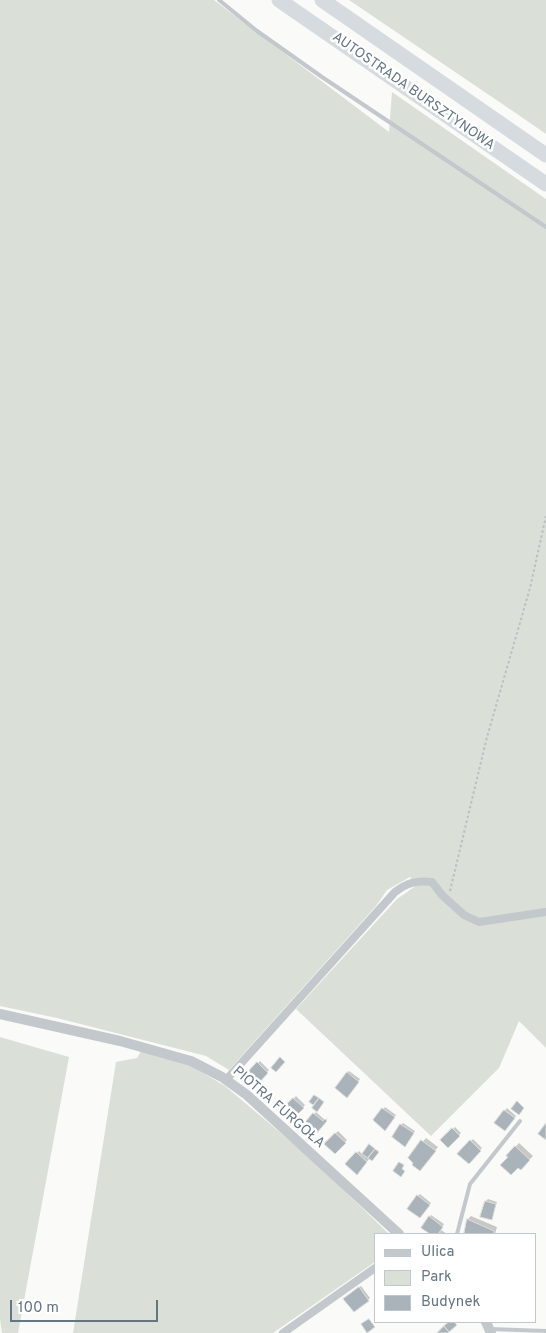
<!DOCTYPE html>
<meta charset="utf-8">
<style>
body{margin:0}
#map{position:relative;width:546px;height:1333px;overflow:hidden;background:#fafaf8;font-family:Overpass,sans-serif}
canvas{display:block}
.legend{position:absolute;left:374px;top:1233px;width:162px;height:90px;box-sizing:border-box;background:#fff;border:1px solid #c1c8cd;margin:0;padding:6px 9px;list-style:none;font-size:15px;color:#657683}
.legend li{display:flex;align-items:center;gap:10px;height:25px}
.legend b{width:25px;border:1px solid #c1c8cd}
.scale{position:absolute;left:10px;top:1300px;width:148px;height:22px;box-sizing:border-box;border:2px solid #657683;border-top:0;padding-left:6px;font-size:15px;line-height:18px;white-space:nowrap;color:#657683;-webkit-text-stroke:4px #fff;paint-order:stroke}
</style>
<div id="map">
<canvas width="546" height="1333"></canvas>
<ul class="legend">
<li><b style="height:6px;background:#c3c8cc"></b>Ulica</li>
<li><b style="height:14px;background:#dadfd7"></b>Park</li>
<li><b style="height:14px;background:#aab3b9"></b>Budynek</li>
</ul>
<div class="scale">100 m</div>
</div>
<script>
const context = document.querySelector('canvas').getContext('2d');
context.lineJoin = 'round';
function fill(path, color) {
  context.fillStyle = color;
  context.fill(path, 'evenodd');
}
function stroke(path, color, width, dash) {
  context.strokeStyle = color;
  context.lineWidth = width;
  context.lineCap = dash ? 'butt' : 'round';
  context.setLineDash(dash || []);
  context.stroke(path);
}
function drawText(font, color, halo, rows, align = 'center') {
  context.font = font + ' Overpass,sans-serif';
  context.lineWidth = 5;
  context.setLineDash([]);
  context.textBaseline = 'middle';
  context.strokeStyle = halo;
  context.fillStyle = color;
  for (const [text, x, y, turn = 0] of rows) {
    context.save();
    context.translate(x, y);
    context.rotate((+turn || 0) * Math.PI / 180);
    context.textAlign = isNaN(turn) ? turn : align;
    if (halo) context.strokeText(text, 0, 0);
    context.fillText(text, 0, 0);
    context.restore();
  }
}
fill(new Path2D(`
 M0,0h214l175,132 3,-40 154,107v849l-27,-27 -20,47 -68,68 -135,-127 101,-110 20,-14 -7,-8 -23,13 -11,16 -147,164 -23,-14 -149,-38 -57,-12z
 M349,0h197v134l-26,-18z
 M0,1037l69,20 -51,276h-16l-2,-14z
 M141,1051l47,13 37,22 90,76 74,72h-14v27l-3,3 -99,69h-200l43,-271 21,-4z`), '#dadfd7');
fill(new Path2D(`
 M260,1061l9,9 -11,12 -10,-9z
 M349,1071l11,8 -11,15 -2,-21z
 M296,1096l9,9 -10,11 -9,-9z
 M385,1107l11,8 -9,12 -12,-7z
 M507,1108l9,8 -9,12 -12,-5z
 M316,1112l9,8 3,-2 -12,14 -10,-8z
 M403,1123l12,8 -8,12 -6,-18z
 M455,1127l6,6 -13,13 -6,-6z
 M338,1131l9,9 -12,13 -9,-9z
 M426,1138l12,9 -15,19 -14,-8z
 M473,1139l9,9 -14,14 -9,-8z
 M519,1143l14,13 -12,12 -14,-12z
 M370,1145l8,6 -5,8 -3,-1 -13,15 -10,-9 12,-13 4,4z
 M420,1194l11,9 -9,12 -4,-19z
 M488,1199l9,3 -6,16 -5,-17z
 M431,1215l13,9 -3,6 6,4h-15l-10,-6z
 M471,1216l26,11 -2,7h-29l2,-15z
 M361,1286l9,12 -16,13 -7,-14z`), '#0003');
const building = new Path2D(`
 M280,1057l5,5 -9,10 -5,-4z
 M257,1062l11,11 -10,11 -11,-11z
 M347,1072l12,10 -12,16 -12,-10z
 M314,1095l5,3 -6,7 -4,-3z
 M293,1098l11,10 -9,9 -11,-10z
 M319,1098l5,4 -7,10 -5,-4z
 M517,1101l7,7 -5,7 -8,-6z
 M382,1108l13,9 -10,14 -12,-11z
 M504,1110l11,8 -10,13 -11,-8z
 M313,1113l10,8 2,-2 2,2 -11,13 -12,-10z
 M546,1123v17l-8,-6z
 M400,1124l14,9 -9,14 -13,-10z
 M452,1128l8,8 -12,12 -8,-8z
 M335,1133l11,10 -11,11 -11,-10z
 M421,1140l15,11 -16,20 -8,-6 1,-2 -5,-5z
 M470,1140l11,11 -12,13 -12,-10z
 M369,1144l6,5 -7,9 -6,-4z
 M515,1146l15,14 -9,10 -3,-2 -7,7 -11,-10 8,-8 -2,-1z
 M375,1149l4,3 -7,9 -4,-3z
 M356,1152l11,10 -10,13 -12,-11z
 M399,1162l5,3 -2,4 3,2 -4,6 -8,-6z
 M417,1195l13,10 -10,13 -13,-9z
 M485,1201l11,3 -4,16 -12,-3z
 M429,1216l14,11 -5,7h-8l-9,-6z
 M467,1219l27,12 -1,3h-29z
 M359,1287l10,14 -15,11 -11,-13z
 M369,1319l6,8 -8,6 -6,-9z
 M449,1322h5l3,3 -8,7 -5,-6z
 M444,1326l5,6 -1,1h-11z`);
fill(building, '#aab3b9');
stroke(building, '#dcdcda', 1);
stroke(new Path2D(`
 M450,891l37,-154 43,-149 16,-72`), '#bbbfc2', 2, [2.5, 2.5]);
stroke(new Path2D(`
 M219,0l38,31 65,46 224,150
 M457,1234l13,-50 50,-63
 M490,1329l56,2`), '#c3c8cc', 4);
stroke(new Path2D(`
 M226,1080l169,-188c12,-9 21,-12 37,-10l10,13 22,20 15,7 67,-10
 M283,1333l92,-65`), '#c3c8cc', 8);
stroke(new Path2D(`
 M0,1014l120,27 71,20 31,16 25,18 152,139
 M486,1322l5,11`), '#c3c8cc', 10);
stroke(new Path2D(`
 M279,0l267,184
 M322,0l224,155`), '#d6dbdf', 15);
drawText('14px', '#657683', '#fff', [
 ["AUTOSTRADA BURSZTYNOWA",413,92,35],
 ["PIOTRA FURGOŁA",278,1108,41]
]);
</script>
